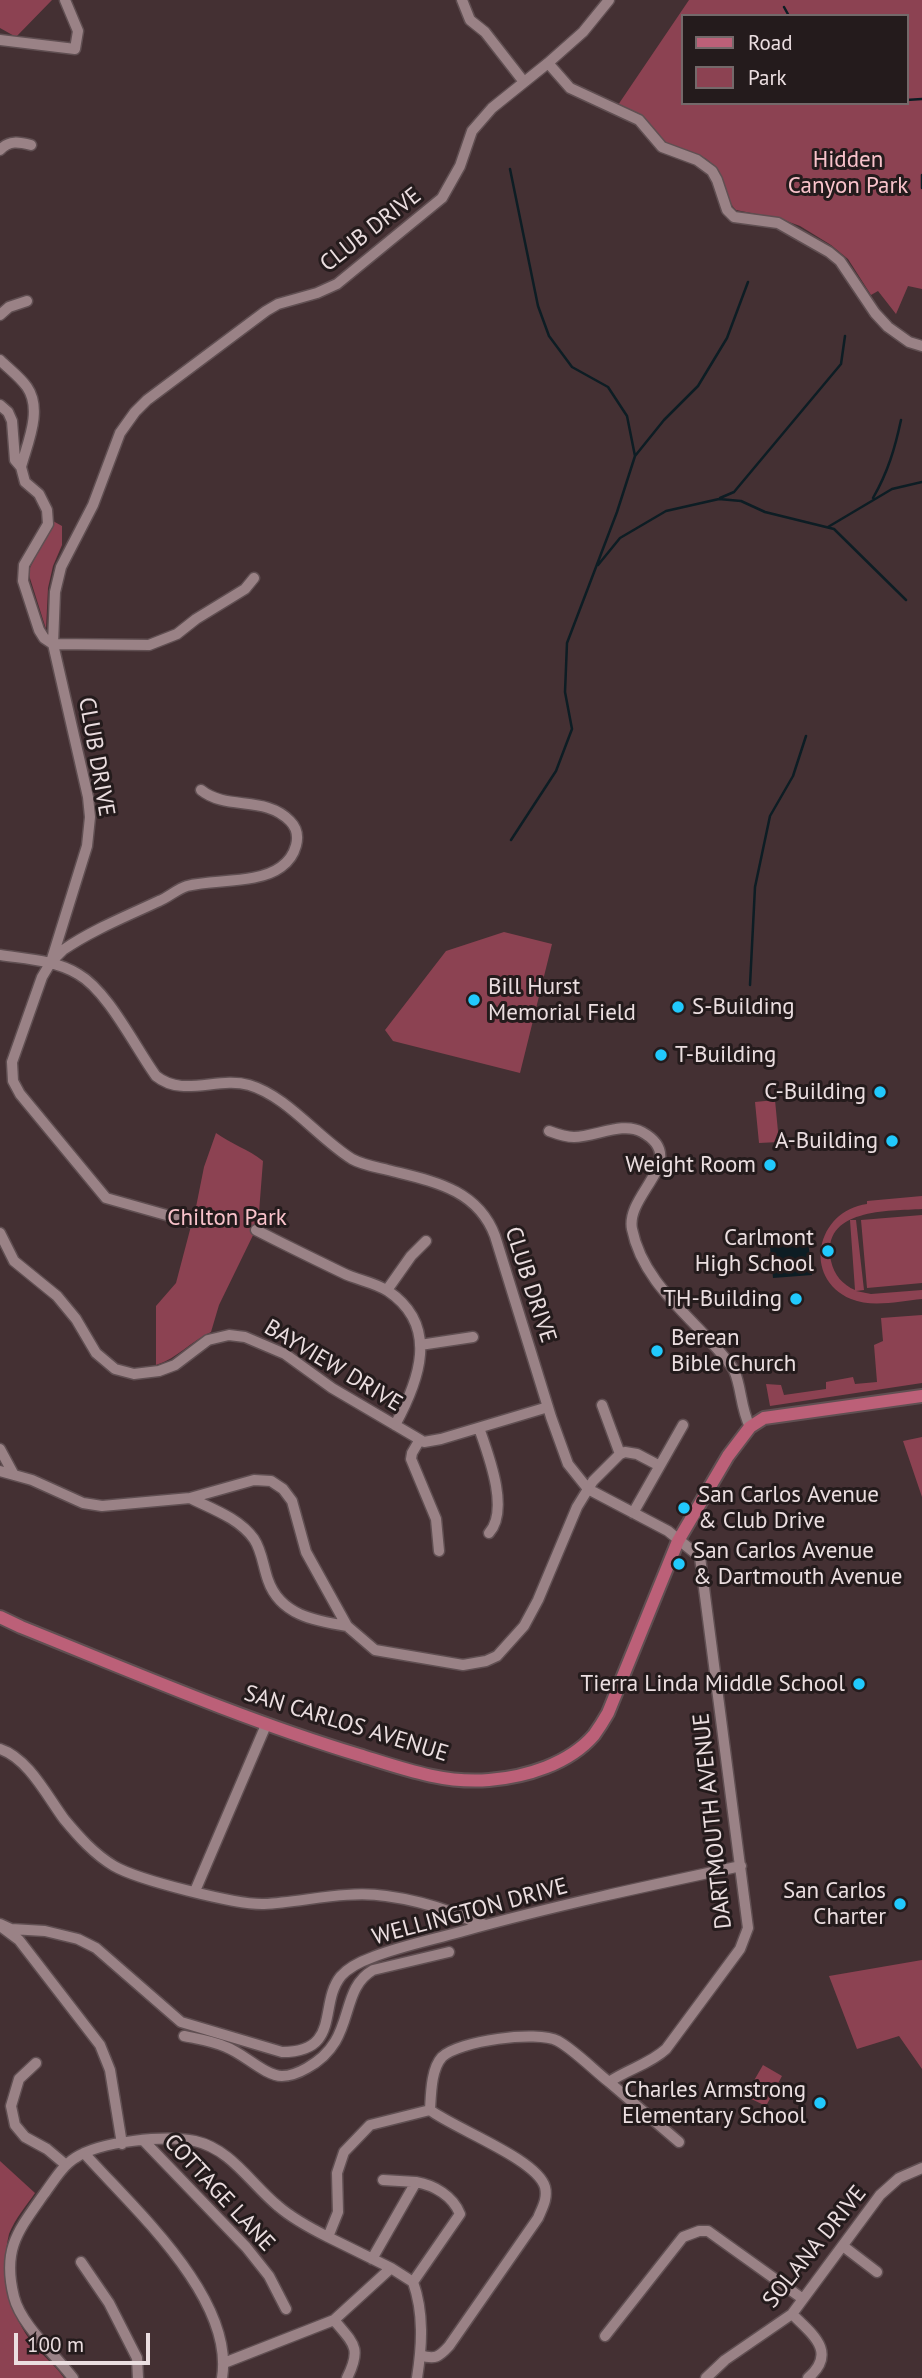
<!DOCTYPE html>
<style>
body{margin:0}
#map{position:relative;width:922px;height:2378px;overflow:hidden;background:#443033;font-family:"PT Sans",sans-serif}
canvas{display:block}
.legend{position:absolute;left:681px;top:14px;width:228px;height:91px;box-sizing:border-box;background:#241b1c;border:2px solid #74696a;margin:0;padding:9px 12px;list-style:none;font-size:21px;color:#ebdee0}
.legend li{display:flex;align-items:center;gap:14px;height:35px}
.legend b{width:35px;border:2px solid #74696a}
.scale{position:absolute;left:14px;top:2333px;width:136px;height:32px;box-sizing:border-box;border:4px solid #ebdee0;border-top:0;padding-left:9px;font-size:21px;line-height:24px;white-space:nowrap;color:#ebdee0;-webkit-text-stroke:5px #241b1c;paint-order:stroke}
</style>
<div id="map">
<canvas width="922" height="2378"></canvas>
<ul class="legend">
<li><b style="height:9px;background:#bc6078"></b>Road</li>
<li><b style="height:19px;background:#8c4252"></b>Park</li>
</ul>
<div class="scale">100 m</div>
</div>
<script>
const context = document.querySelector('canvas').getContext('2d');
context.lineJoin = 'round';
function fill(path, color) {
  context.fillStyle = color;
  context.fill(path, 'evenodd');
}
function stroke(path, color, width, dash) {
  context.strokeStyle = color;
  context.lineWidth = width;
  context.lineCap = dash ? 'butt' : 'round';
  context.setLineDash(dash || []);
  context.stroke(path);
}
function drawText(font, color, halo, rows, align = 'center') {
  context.font = font + ' "PT Sans",sans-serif';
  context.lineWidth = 6;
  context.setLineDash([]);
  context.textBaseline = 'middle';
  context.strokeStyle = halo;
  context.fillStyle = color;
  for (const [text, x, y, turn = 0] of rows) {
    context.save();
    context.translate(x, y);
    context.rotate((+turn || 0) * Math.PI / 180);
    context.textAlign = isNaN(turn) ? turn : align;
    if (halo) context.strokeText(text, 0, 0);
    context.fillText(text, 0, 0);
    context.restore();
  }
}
fill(new Path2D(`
 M0,0h52l-36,37 -16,-9z
 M689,0h233v289l-14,-3 -12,28 -18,-23 -7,4 -23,-36 -17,-14 -31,-19 -19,-7 -45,-9c-13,-13 -12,-35 -26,-48 -10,-10 -24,-8 -36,-13 -16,-7 -22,-26 -36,-35 -6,-4 -13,-6 -20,-9zM682,16h224v87h-224z
 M53,521l9,5v19l-9,21 -5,22 -2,41 -18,-57z
 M504,932l48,12 -32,129 -127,-32 -8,-11 61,-79z
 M775,1100l4,42 -20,1 -4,-41z
 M216,1133c15,11 32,16 47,28l-5,64 -39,80 -8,27c-20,9 -33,26 -55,33v-59l20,-23 20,-76 8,-40z
 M922,1196v13c-33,2 -102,-1 -91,52 3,14 12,24 24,29l-5,-70h6l8,70 -8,1 15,3 51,-4v9c-22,2 -50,9 -71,0 -49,-21 -35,-88 16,-95v-3z
 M922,1215v68l-55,5 -6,-68z
 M922,1315v68l-152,23 -4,-22 15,1 3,10 42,-6v-7l27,-5 2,7 22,-2 -3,-37 9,-4 -2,-23z
 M922,1437v60l-19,-56z
 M922,1960v109l-23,-33 -42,13 -28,-73z
 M763,2065l19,11 -16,30 -21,-10z
 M0,2161l35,32c-9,13 -20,26 -26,41 -9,39 0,82 26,112 9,11 21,20 29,32h-64z`), '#8c4252');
fill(new Path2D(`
 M805,1241h3l4,34 -39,3 -3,-31 35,-3z`), '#0d1d24');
stroke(new Path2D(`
 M784,7l5,9
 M906,100l16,-1
 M510,169l28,137 11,30 23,31 36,20 19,29 8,40 -18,56 -50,131 -2,49 7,37 -16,42 -45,69
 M922,175v13
 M635,456l29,-36 34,-34 29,-48 21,-56
 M720,498l14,-6 107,-128 4,-28
 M873,498c15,-26 22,-50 28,-78
 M828,527l64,-38 30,-7
 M598,565l22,-27 46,-27 53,-12 22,2 24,11 69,17 72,71
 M750,985l5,-98 15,-71 23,-40 13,-40`), '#0d1d24', 2.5);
const minor = new Path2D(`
 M462,0l8,20 15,12 39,50
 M0,40l75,9 3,-18 -13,-31
 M548,63l22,25 69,32 23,27 35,13 15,11 5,9 10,30 7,7 44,6 51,29 11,9 35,52 13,14 21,15 13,4
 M0,150c9,-10 19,-8 31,-5
 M0,315l9,-8 18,-6
 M0,360c9,9 20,17 27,27 16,23 0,57 -6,80
 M0,405l8,7 4,9 3,39 6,7 4,15 14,12 8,16 1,14 -24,41 -1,16 16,49 5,8 9,6 96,1 28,-11 19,-15 49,-30 9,-11
 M0,955c26,4 55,5 78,19 30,17 57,73 78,102 27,22 62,0 93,9 38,11 69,53 103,74 11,6 24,8 36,11 43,11 89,18 107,66l56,181 17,47 20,25 80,42 32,26 48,371 -8,21 -74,100c-16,15 -38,20 -57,33 -14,-11 -36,-33 -51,-41 -21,-11 -100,0 -116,16 -11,12 -11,37 -12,53l-60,15 -26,27 -7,21 1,39 -10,25c-18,-9 -35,-18 -50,-31 -27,-22 -47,-57 -83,-65 -29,-6 -95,0 -120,17 -13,8 -22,24 -31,36 -26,37 -42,55 -30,103 7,28 41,57 59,81
 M51,962l36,-116 3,-29 -2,-20 -35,-153 2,-52 6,-25 32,-62 27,-72 15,-21 12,-12 119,-89 12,-7 39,-11 20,-9 105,-86 18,-32 12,-35 20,-23 56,-45 35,-31 26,-32
 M549,1131c8,3 16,6 25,6 21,0 49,-16 68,-5 49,27 -17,62 -10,97 12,60 70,94 102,141 8,19 6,36 16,57
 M191,1222l-85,-24 -86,-104 -7,-13 -1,-19 30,-85 9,-15 12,-12c29,-20 64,-34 96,-49 10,-4 18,-12 28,-15 28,-7 71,-2 94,-19 14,-10 23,-32 9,-46 -25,-26 -63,-10 -89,-31
 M256,1230c29,15 58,29 87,43 14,7 31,9 45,18 52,35 31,90 7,134
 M0,1233l14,28 43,35 19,23 20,34 19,16 19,5 25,-3 16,-6 33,-25 21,-5 16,2 40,17 47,34 92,54 17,-3 107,-32
 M387,1290l24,-34 15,-15
 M420,1345l53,-8
 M602,1405l18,49
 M479,1428c9,26 31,82 10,105
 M419,1441l-7,12 -1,6 25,60 3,32
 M0,1449l14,26
 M0,1471l32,9 51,23 19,3 88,-8 64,-18 17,1 12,8 9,12 14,51 41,74 28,24 88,15 23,-4 11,-5 27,-30 14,-26 39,-93 16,-26 27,-27 5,-2 12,2 21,11
 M190,1498c22,11 49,20 64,41 8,12 9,27 14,41 12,35 47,41 79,46
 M633,1513l50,-88
 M0,1749c28,9 47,47 64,70 15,18 30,35 50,47 24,14 123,39 150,38 40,-2 82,-14 122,-8 23,3 46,9 68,17 10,3 18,10 29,11
 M195,1891l71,-166
 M0,1924l11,5 34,2 33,8 18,9 85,74 101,30c60,0 36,-48 59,-76 8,-9 21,-15 32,-19 28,-11 58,-17 87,-25 93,-26 187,-46 281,-66
 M3,1928l16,12 81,105 10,25 12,74
 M184,2036c14,3 28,5 42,11 17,6 39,29 56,29 9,0 18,-4 25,-8 51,-28 30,-77 66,-98l76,-18
 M36,2063l-17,16 -8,27 4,19 10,12 22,12 19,16
 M609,2082l70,60
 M144,2141l102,106 23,29 17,33
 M84,2153c49,55 151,145 138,225
 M383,2180l33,2
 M328,2237l63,31 22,14c11,31 9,64 4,96
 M843,2246l34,26
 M372,2259l44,-77c18,3 37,14 44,32l-47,68
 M81,2262l28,41 28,55 1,20
 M792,2314c20,20 46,38 16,64
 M334,2320c20,24 28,28 13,58
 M605,2336l78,-99 16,-6h9l95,68
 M420,2355c15,5 19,2 29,-9l89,-128c4,-10 10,-19 7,-31 -8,-28 -90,-58 -115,-77
 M224,2363l110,-43 57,-52
 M706,2378l19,-18 67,-46 88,-119 19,-17 23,-10`);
const major = new Path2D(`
 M0,1617l21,10c112,45 223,93 338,128 42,13 85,29 130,25 37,-3 80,-16 105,-45 5,-7 10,-15 14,-22l70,-172 50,-85 22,-29 14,-9 158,-22`);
stroke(minor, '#604f52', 13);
stroke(major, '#604f52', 16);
stroke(minor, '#9a8286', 10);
stroke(major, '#bc6078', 12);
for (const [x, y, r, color] of [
 [474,1000,7,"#21c9fd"],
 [678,1007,7,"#21c9fd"],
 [661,1055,7,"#21c9fd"],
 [880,1092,7,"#21c9fd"],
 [892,1141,7,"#21c9fd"],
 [770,1165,7,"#21c9fd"],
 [828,1251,7,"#21c9fd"],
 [796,1299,7,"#21c9fd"],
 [657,1351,7,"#21c9fd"],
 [684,1508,7,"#21c9fd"],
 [679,1564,7,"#21c9fd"],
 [859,1684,7,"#21c9fd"],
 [900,1904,7,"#21c9fd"],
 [820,2103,7,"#21c9fd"]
]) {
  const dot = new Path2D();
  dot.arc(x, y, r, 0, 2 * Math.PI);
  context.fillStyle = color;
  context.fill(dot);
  stroke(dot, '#241b1c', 2.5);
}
drawText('23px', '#f9c3cb', '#241b1c', [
 ["Hidden",848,160],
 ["Canyon Park",848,186],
 ["Chilton Park",227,1218]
]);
drawText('23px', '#ebdee0', '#241b1c', [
 ["CLUB DRIVE",371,230,-38],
 ["CLUB DRIVE",96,757,80],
 ["CLUB DRIVE",530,1285,72],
 ["BAYVIEW DRIVE",333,1366,31],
 ["SAN CARLOS AVENUE",346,1724,17],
 ["DARTMOUTH AVENUE",713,1821,-96],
 ["WELLINGTON DRIVE",470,1912,-15],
 ["COTTAGE LANE",219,2193,47],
 ["SOLANA DRIVE",815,2247,-51]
]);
drawText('23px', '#ebdee0', '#241b1c', [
 ["Bill Hurst",488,987,"left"],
 ["Memorial Field",488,1013,"left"],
 ["S-Building",692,1007,"left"],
 ["T-Building",675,1055,"left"],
 ["C-Building",866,1092],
 ["A-Building",878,1141],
 ["Weight Room",756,1165],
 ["Carlmont",814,1238],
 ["High School",814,1264],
 ["TH-Building",782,1299],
 ["Berean",671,1338,"left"],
 ["Bible Church",671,1364,"left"],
 ["San Carlos Avenue",698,1495,"left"],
 ["& Club Drive",698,1521,"left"],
 ["San Carlos Avenue",693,1551,"left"],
 ["& Dartmouth Avenue",693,1577,"left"],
 ["Tierra Linda Middle School",845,1684],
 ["San Carlos",886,1891],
 ["Charter",886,1917],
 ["Charles Armstrong",806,2090],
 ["Elementary School",806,2116]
], 'right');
</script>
